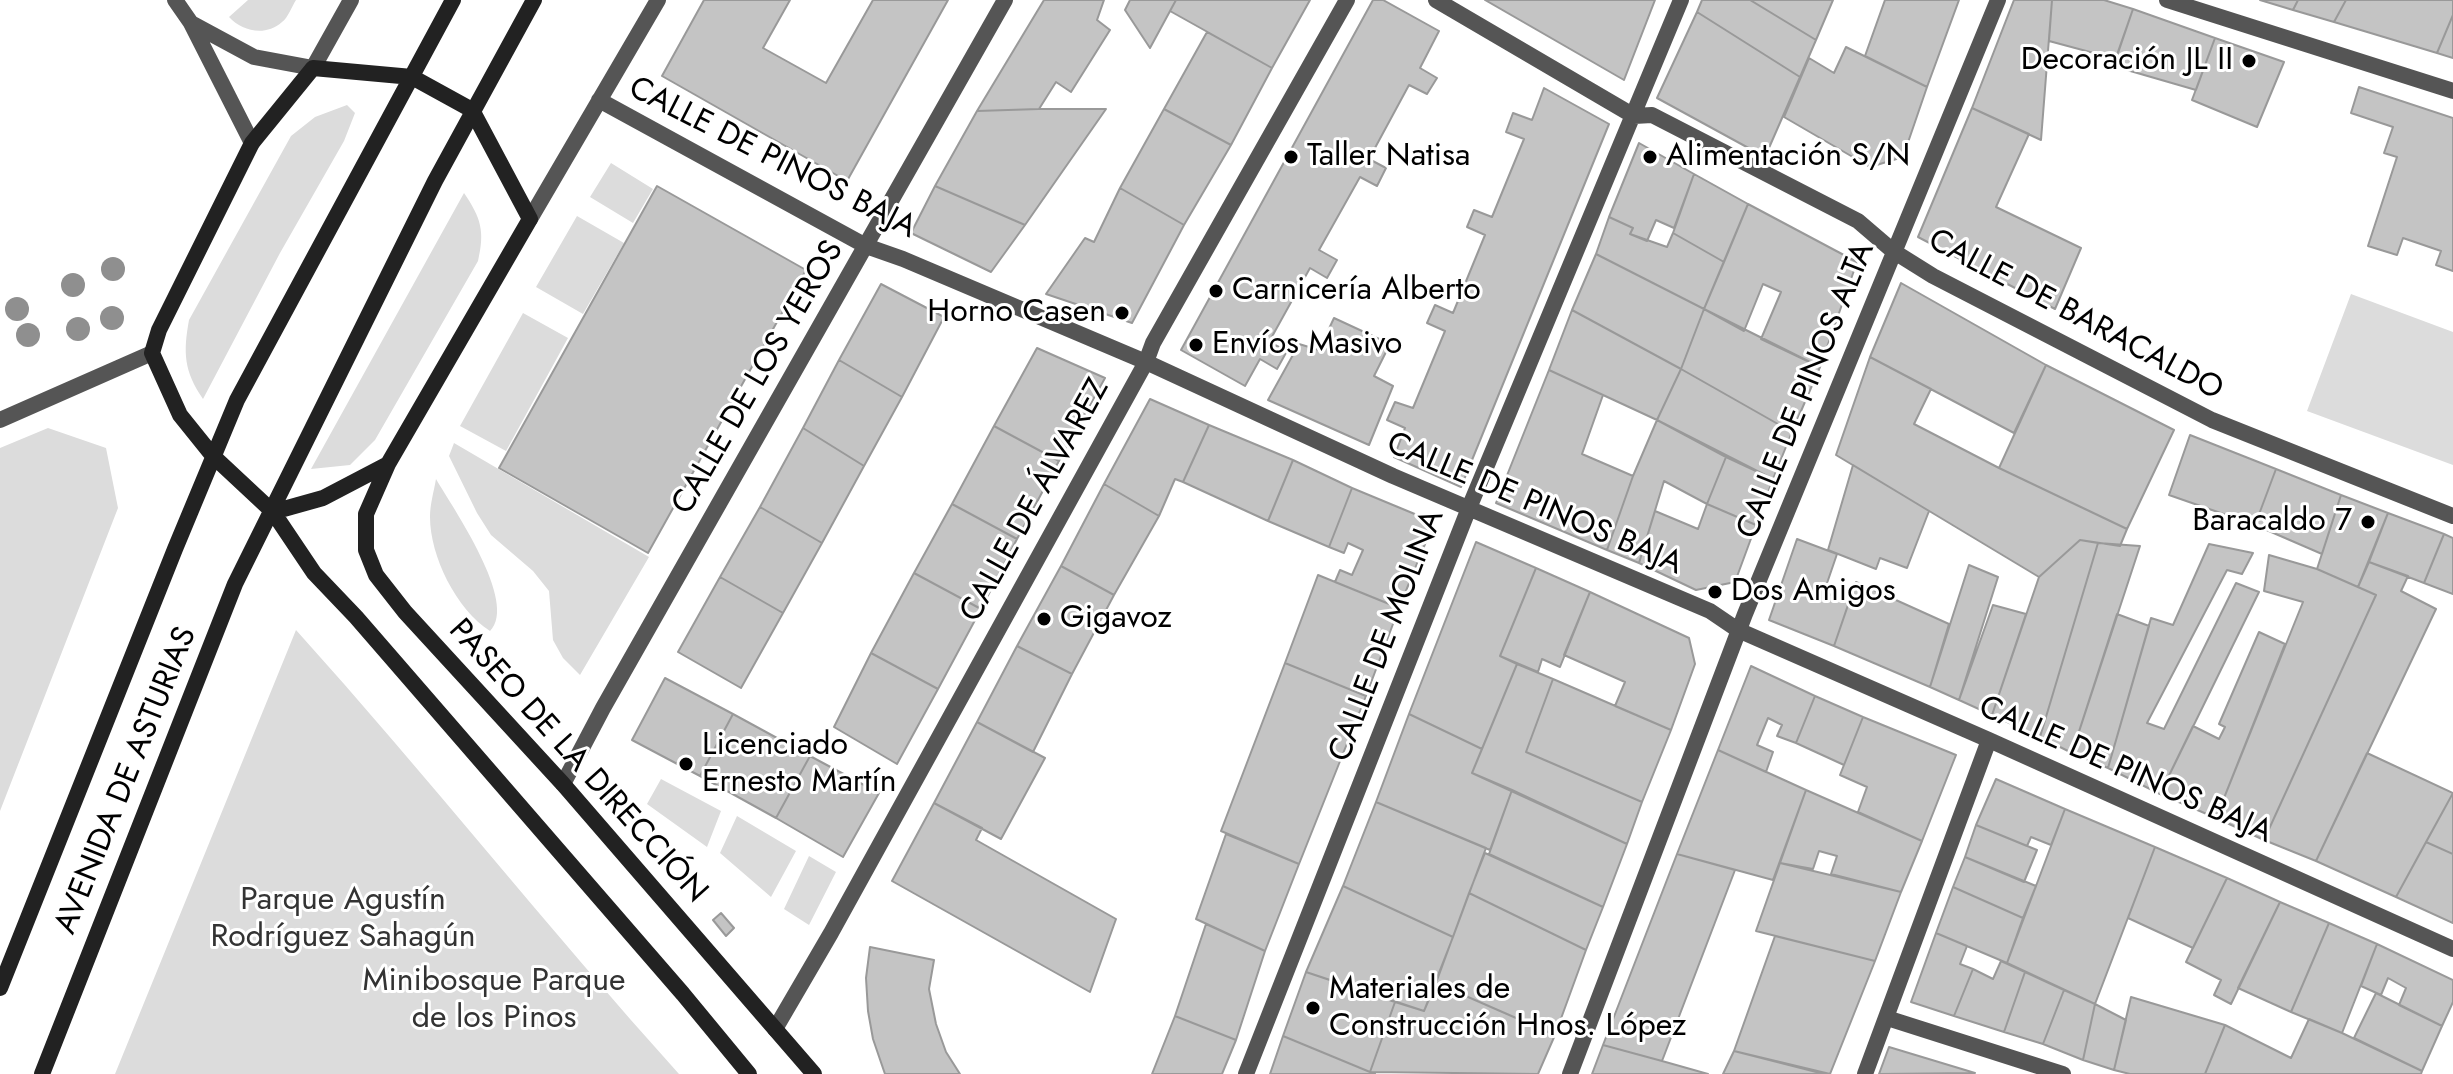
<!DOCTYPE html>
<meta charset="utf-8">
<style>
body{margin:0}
canvas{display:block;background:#fff}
</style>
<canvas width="2453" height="1074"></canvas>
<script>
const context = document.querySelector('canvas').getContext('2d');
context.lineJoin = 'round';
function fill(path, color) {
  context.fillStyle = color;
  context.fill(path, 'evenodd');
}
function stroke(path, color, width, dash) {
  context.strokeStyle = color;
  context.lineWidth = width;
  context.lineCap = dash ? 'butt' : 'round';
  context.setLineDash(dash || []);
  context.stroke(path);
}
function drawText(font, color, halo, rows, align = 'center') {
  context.font = font + ' Jost,sans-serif';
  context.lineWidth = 6;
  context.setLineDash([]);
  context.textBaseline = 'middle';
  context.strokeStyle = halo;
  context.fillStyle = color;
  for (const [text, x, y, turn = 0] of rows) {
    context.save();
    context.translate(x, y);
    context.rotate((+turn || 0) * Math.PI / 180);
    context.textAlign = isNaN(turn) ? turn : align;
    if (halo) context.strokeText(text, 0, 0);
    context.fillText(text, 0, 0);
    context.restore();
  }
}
fill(new Path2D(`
 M248,0h48c-4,6 -8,18 -14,22 -17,15 -40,9 -53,-5z
 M347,105l8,8 -11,28 -64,112 -77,146c-19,-28 -20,-46 -14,-79l102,-184 24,-19z
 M611,163l42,26 -20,34 -43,-26z
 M464,193c17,25 21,38 14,68l-103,179 -25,25 -39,4z
 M577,216l47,27 -41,71 -47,-27z
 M2351,294l102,38v133l-146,-54z
 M523,313l45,25 -62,113 -46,-25z
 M48,428l58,20 12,60 -118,303v-363z
 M454,443l195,114 -69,118 -17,-17 -10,-18 -4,-49 -16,-20 -42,-36 -14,-22 -28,-57z
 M436,479c17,29 83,124 54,152 -34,-22 -60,-75 -60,-114 0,-13 4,-26 6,-38z
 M296,630c131,145 252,299 383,444h-564z
 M661,779l60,32 -14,36 -60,-43z
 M737,816l59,35 -25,46 -51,-44z
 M809,856l27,16 -27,53 -25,-16z`), '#dcdcdc');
const building = new Path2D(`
 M704,0h86l-27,48 63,35 47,-83h75l-101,181 -185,-105z
 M1044,0h60l-7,20 13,10 -39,62 -15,-10 -17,27 -62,2z
 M1130,0h46l-26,48 -25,-38z
 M1176,0h134l-38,68 -102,-57z
 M1373,0h10l56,31 -19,37 17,10 -10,16 -18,-9 -40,74 17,9 -9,18 -17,-9 -41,73 18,10 -10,18 -17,-10 -41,74 18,9 -10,18 -17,-10 -15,27 -64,-36z
 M1485,0h170l-31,80z
 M1702,0h48l66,40 -16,37 -103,-65z
 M1750,0h83l-17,40z
 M1885,0h74l-32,87 -62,-31z
 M2014,0h38l-11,140 -69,-32z
 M2052,0h52l29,9 -17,50 -67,-18z
 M2260,0h38l-5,10z
 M2298,0h48l-12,22 -41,-12z
 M2346,0h107v15l-16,38 -103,-31z
 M2133,9l82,29 -19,52 -83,-24z
 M1697,12l103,65 -35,80 -108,-59z
 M2453,15v43l-16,-5z
 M1207,32l65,36 -41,77 -67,-36z
 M2215,38l69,24 -27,65 -65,-27z
 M1846,47l81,40 -24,70 -33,10 -86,-50 25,-59 25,15z
 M2359,87l94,31v153l-17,-6 5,-14 -38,-13 -6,17 -29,-9 29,-89 -13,-4 9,-26 -42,-14z
 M1544,88l65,36 -148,363 -67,-30 11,-29 -18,-8 8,-18 18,6 32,-77 -18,-8 8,-18 18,8 32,-78 -18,-8 7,-17 18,7 32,-78 -18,-7 7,-19 19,7z
 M1972,108l57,26 -33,73 85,41 -26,61 -137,-72z
 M1039,109h67l-81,116 -90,-39 42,-75z
 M1164,109l67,36 -47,80 -64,-37z
 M1639,143l55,31 -20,54 -18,-8 -9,21 -17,-7 3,-6 -24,-11z
 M1694,174l54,30 -24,58 -51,-29z
 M657,186l149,84 -158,283 -149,-85z
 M935,186l90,39 -34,47 -80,-39z
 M1120,188l64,37 -52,98 -86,-29 39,-56 9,4z
 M1748,204l109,58 -37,105 -59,-28 20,-47 -18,-8 -19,47 -40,-22z
 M1609,217l24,11 -3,6 37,13 6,-14 51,29 -20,47 -108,-55z
 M1596,254l108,55 -23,60 -109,-59z
 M1901,283l145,82 -32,68 -144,-76z
 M881,284l63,33 -42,80 -63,-37z
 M1704,309l116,58 -28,65 -111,-63z
 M1572,310l109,59 -24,51 -108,-50z
 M1334,318l56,26 -16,32 19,10 -24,59 -101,-45 31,-56 20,6z
 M1037,348l68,30 -46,83 -65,-35z
 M1870,357l61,32 -17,35 85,44 128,61 -7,17 -40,-6 -41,37 -203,-122z
 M839,360l63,37 -38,69 -61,-38z
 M2046,365l128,65 -47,99 -128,-61z
 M1681,369l111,63 -19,47 -116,-59z
 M1549,370l54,25 -21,59 51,22 -26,74 -111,-47z
 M1150,399l59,26 -26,57 -8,-3 -16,37 -55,-32z
 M1657,420l69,37 -19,47 -43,-23 -25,82 -32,-13 26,-74z
 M1209,425l84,35 -25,61 -85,-39z
 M994,426l65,35 -42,78 -65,-35z
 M803,428l61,38 -42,77 -62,-36z
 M2190,435l86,34 -21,56 -86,-30z
 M1726,457l47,22 -17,46 -49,-21z
 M1293,460l59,28 -23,59 -61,-26z
 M1853,465l76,46 -22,57 -27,-10 -4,11 -48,-19z
 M2276,469l65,26 -19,59 -67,-29z
 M1104,484l55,32 -45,79 -53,-29z
 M1352,488l82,34 -35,86 -64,-26 5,-12 12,5 11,-25 -15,-7 -4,10 -15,-6z
 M2341,495l47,18 -30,74 -41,-18z
 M952,504l65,35 -36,70 -67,-36z
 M1707,504l49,21 -21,57 -39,8 -57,-27 16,-52 43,18z
 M760,507l62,36 -39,70 -63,-36z
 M2388,513l56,21 -20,49 -55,-21z
 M2444,534l9,4v56l-29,-11z
 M1797,539l40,15 -13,38 25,10 -15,44 -65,-26z
 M2080,540l18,3 -58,194 -48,-22 47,-138z
 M1476,542l60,26 -36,88 17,8 -35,85 -73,-35z
 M2098,543l42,3 -68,207 -32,-16z
 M2209,544l44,9 -11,21 -15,-4 -80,153 17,6 72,-146 23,9 -99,202 -52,-26 43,-150 22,7z
 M2269,555l48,14 59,26 -112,245 -48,-22 87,-216 -39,-11z
 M2369,562l39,14 -7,15 35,18 -120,252 -52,-21 112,-245 -18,-8z
 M1969,565l29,12 -39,123 -29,-13z
 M1061,566l53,29 -42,79 -55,-28z
 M1536,568l54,24 -30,75 -18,-8 -4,13 -38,-16z
 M914,573l67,36 -43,80 -67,-36z
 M1318,575l81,33 -33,88 -81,-33z
 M720,577l63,36 -42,75 -63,-36z
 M1856,582l93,42 -19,63 -96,-41z
 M1590,592l99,46 6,26 -24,66 -56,-24 10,-24 -61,-27z
 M1993,605l33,9 -34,101 -33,-15z
 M2117,614l32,12 -41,142 -36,-15z
 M2259,632l26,12 -69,174 -56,-24 33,-68 26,13 6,-12 -6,-3z
 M1017,646l55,28 -39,78 -56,-30z
 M871,653l67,36 -41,75 -63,-37z
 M1285,663l81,33 -67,168 -78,-33z
 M1517,664l36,15 -27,73 116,50 -15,42 -155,-71z
 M1751,666l64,30 -19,47 -19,-7 5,-11 -14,-7 -11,27 16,7 -7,20 -48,-22z
 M665,678l68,36 -33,62 -68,-36z
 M1553,679l118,51 -29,72 -116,-50z
 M1815,696l48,21 -19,48 -48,-22z
 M733,714l77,42 -34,62 -76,-42z
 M1409,714l73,35 -10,24 40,17 -22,60 -114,-48z
 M1863,717l93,38 -34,86 -64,-29 9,-25 -27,-12z
 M977,722l68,36 -44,81 -67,-36z
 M1718,750l88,40 -33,90 -96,-26z
 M2367,753l86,40 -57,104 -80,-36z
 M810,756l69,37 -36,64 -67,-39z
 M1996,779l69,30 -14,36 -20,-8 -4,9 -51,-21z
 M1512,790l115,54 -24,63 -114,-53z
 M1806,790l116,51 -21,51 -70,-18 6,-18 -18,-5 -6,18 -33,-6z
 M2453,793v61l-27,-12z
 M1376,802l110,46 -33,89 -110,-51z
 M934,803l48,25 -6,12 140,79 -26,73 -198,-111z
 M2065,809l90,38 -60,157 -88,-41z
 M1976,825l61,25 -13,32 -59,-25z
 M1226,834l73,30 -34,87 -69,-32z
 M2426,842l27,12v69l-57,-26z
 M2155,847l72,31 -34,70 -65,-30z
 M1485,853l118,54 -17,43 -117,-57z
 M1677,854l58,16 -73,191 -59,-16z
 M1965,857l71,29 -13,32 -70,-31z
 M1780,863l121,29 -26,69 -119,-30z
 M2227,878l53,24 -49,102 -17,-9 7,-15 -35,-18z
 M1343,886l110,51 -29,74 -118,-39z
 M1953,887l70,31 -16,45 -71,-30z
 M1469,893l117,57 -31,85 -119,-52z
 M2280,902l49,21 -38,89 -53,-24z
 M721,913l13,15 -8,8 -13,-16z
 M2329,923l48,21 -35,89 -51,-21z
 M1206,924l59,27 -29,89 -61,-24z
 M1936,933l31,13 -7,18 13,5 -19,47 -43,-14z
 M1775,936l100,25 -45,113 -96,-23z
 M2377,944l76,36v22l-11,24 -43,-21 7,-17 -18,-10 -7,17 -20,-9z
 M870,947l64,13 -5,29 7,35 10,28 14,22h-75l-12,-35 -5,-28 -2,-33z
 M2001,961l24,11 -21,60 -50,-16 19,-47 20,10z
 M1306,972l89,30 -25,70 -87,-36z
 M2025,972l39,18 -21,54 -39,-12z
 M1436,983l119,52 -17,39 -168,-2 25,-70 29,9z
 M2064,990l31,14 -12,56 -40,-16z
 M2376,993l66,33 -20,45 -68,-33z
 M2131,997l94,28 -20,49h-75l-16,-4z
 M2095,1004l31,16 -12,50 -31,-10z
 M1175,1016l61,24 -14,34h-70z
 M2309,1019l33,14 80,38 -1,3h-216l20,-49 66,33z
 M1283,1036l87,36 5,2h-105z
 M1603,1045l59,16 46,13h-116z
 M1889,1047l86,26 -96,1z
 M1734,1051l90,23h-101z`);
fill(building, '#c4c4c4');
stroke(building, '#999', 2);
stroke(new Path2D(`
 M175,0l16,23 61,120
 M1436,0l198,116 18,-1 206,106 35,30 40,25 279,144 241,96
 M2167,0l286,91
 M191,23l63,34 59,11 38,-68
 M599,100l267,146 37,13 243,103 247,114 317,135 28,19 251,110 464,209
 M530,219l128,-219
 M0,420l152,-67
 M563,784l40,-76 402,-708
 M1887,1018l176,56
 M775,1029l56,-96 315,-571 7,-19 194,-343
 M1246,1074l223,-566 212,-508
 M1570,1074l175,-460 253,-614
 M1865,1074l124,-334`), '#555', 16);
stroke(new Path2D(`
 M273,512l50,-14 65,-34
 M0,988l175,-439 62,-149 216,-400
 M42,1074l193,-490 200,-403 99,-181
 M749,1074l-66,-80 -327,-377 -42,-44 -41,-61 -60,-56 -33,-41 -28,-62 7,-23 93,-187 61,-75 99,9 60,33 58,109 -142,245 -22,50v36l10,25 29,37 158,172 251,290`), '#222', 16);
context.fillStyle = '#8f8f8f';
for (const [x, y] of [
 [113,269],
 [73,285],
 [17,309],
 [112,318],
 [78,329],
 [28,335]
]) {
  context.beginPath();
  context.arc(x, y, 12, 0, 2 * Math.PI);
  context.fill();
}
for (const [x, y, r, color] of [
 [2249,61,8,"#000"],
 [1291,157,8,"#000"],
 [1650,157,8,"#000"],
 [1216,291,8,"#000"],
 [1122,313,8,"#000"],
 [1196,345,8,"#000"],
 [2368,522,8,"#000"],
 [1715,592,8,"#000"],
 [1044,619,8,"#000"],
 [686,764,8,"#000"],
 [1313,1008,8,"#000"]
]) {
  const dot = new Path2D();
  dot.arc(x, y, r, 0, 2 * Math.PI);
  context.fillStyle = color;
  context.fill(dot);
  stroke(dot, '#fff', 3);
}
drawText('32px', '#000', '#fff', [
 ["Decoración JL II",2233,61,"right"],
 ["Taller Natisa",1307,157],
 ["Alimentación S/N",1666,157],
 ["Carnicería Alberto",1232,291],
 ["Horno Casen",1106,313,"right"],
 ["Envíos Masivo",1212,345],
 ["Baracaldo 7",2352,522,"right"],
 ["Dos Amigos",1731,592],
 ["Gigavoz",1060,619],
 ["Licenciado",702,746],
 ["Ernesto Martín",702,783],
 ["Materiales de",1329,990],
 ["Construcción Hnos. López",1329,1027]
], 'left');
drawText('32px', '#000', '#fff', [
 ["CALLE DE PINOS BAJA",772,159,27],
 ["CALLE DE BARACALDO",2075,316,28],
 ["CALLE DE LOS YEROS",759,378,-60],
 ["CALLE DE PINOS ALTA",1807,391,-68],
 ["CALLE DE ÁLVAREZ",1036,501,-61],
 ["CALLE DE PINOS BAJA",1534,505,23],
 ["CALLE DE MOLINA",1388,636,-69],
 ["PASEO DE LA DIRECCIÓN",577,762,48],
 ["CALLE DE PINOS BAJA",2125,771,24],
 ["AVENIDA DE ASTURIAS",127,781,-68]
]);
drawText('32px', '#333', '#fff', [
 ["Parque Agustín",343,901],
 ["Rodríguez Sahagún",343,938],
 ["Minibosque Parque",494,982],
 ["de los Pinos",494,1019]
]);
</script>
